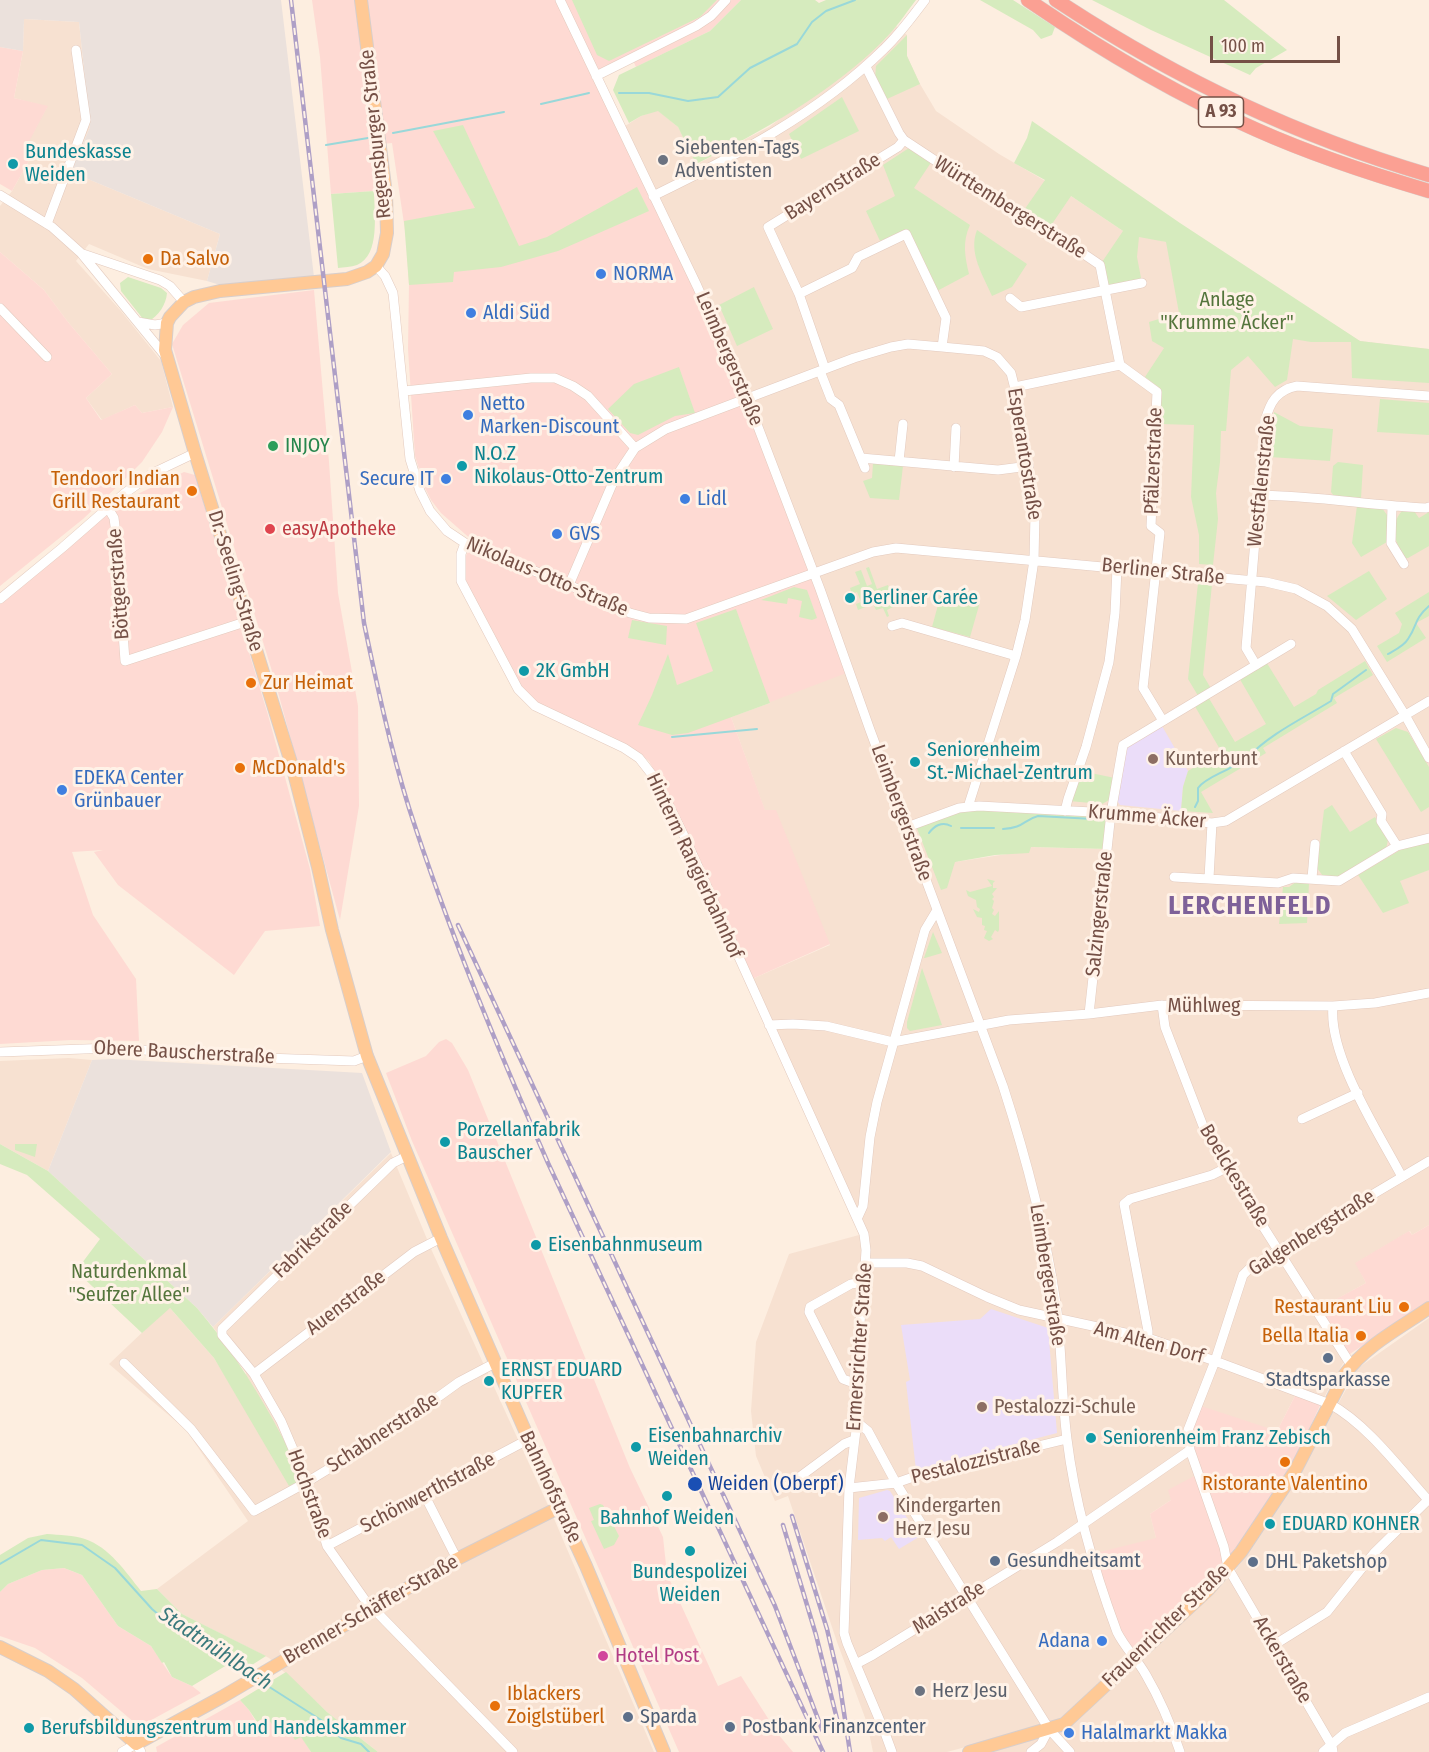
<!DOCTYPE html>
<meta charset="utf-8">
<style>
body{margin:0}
#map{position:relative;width:1429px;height:1752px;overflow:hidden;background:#fdeee0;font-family:"Fira Sans Condensed",sans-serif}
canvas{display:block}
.scale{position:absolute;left:1210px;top:36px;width:130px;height:27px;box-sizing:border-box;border:3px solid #755046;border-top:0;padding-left:8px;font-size:18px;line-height:21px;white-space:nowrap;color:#755046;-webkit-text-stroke:4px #fff2e7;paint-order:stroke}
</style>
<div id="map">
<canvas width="1429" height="1752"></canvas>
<div class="scale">100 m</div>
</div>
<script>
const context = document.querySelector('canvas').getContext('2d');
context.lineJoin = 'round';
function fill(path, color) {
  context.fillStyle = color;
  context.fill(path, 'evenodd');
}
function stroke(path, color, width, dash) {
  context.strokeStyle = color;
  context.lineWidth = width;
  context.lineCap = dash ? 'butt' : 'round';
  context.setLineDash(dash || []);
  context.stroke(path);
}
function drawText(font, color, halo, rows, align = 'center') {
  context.font = font + ' "Fira Sans Condensed",sans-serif';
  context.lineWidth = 6;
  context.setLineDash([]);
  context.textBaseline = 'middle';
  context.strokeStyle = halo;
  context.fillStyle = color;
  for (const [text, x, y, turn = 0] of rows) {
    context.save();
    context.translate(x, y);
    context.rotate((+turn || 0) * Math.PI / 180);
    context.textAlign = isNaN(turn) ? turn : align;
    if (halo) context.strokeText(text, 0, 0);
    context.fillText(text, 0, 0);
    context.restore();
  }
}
fill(new Path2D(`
 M24,19l55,3 11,105 -19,45 149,62 -13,47 -59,-12 -59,-25 -13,17 45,50 40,50 12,46 -31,6 -7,-8 -33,15 -16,-22 26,-24 -44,-52 -24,-32 -44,-38v-46l12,-15 19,-34 -7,-8 23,-42 -33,-9 9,-47z
 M896,26l11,9v21l13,28 16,27 63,43 72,42 52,35 43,11 139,64 55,35 69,8v876l-17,10 -2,-4 -54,32 10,20 -49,27 30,46 -25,45 -25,-9 -20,39 -79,43 -27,26 -21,14 6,24 -27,115 -71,69 -111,30h-74l-6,-29 -30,-81 -49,-146 -13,5 -19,-45 -5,-45 5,-69 33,-88 70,-19 -5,-19 -109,-234 85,-37 -65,-134 -34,-94 39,-14 -148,-575 19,-12 17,-6 20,17 19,37 72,-37 116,-88zM1108,817l-1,32 -77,-2 -23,7 -52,8z
 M69,1058l23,2 -44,111 -48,-27v-83z
 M391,1153l41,98 120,263 102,238h-276l-51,-40 -58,-54 -87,-44 -25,-25 91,-68 -62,-91 -77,-66 60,-57 45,51 25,40 7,-25 -33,-46z
 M1429,1318v434h-452l89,-26 166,-151 34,-48 34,-55 58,-104z`), '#f7e1d1');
fill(new Path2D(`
 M312,0h429l-31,31 -74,36 -4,-9 -36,18 124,258 129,338 -118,45 34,93h11l54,134 -78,35 -57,-129 -46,-89 -9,-7 -103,-51 -16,-17 -53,-98 -4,-16 1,-14 8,-17 -32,-28 -10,-13 -6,-12 -10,-32 -7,-107 1,-64 -3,-48 -14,-94 -21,2 3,46 -43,3 -11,-137z
 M0,47l23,4 -9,47 34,8 -23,43 6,8 -19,34 -12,-7z
 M0,252l44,38 24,32 44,52 -26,24 15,22 34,-15 7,8 31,-6 -11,25 -20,30 -20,20 -39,37 -83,67z
 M314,290l15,172 9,131 20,113 1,100 -19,114 -65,-239 -103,-337 11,-19 26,-22z
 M184,472l11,3 73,240 42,154 10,57 -55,5 -31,44 -116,-90 -24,-33 9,-2 -31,2 21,63 43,64 3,62 -68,-1 -71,4v-442l125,-102z
 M446,1039l6,4 16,27 162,398 33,69 4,37 51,112 23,-10 37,58 15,18h-114l-267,-611 -26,-68 40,-17 13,-14z
 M1429,1225v76l-82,55 -31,-46 50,-27 -11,-20 54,-32 3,4z
 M1297,1392l25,9 -22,48 -26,44 -47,68 -98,92 -37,-99 64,-16 -6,-24 21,-14 -3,-10 30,-16 -10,-44 10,-25 79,26z
 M64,1568l18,7 36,51 33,20 21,31 20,9 9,7 -57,31 -9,-1 -53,-45 -47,-30 -35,-12v-44l8,-8 34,-14z
 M240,1700l9,10 7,12 11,-6 20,11 14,9 10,16h-154l-1,-5z`), '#fedad3');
fill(new Path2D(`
 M0,0h281l33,277 -94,8 -13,-4 13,-47 -149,-62 19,-45 -11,-105 -55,-3 -1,32 -23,-4z
 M112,1059l250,14 29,79 -178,175 -16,-19 -149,-137 44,-111z`), '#ebe1dc');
fill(new Path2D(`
 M1162,726l26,45 -5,16 -2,24 -61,-6 -4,-6 11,-52z
 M991,1309l57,19 9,105 -141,37 -10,-88 4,-2 -9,-55 79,-6z
 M887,1490l3,1 29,46 -20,12 -8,-12 -6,4 -3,-3 -24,2 1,-42z`), '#ebddf9');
fill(new Path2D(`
 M572,0h145l-17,17 -91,44 -12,-6z
 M741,0h74l4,3 7,-3h90c-10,13 -20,28 -32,40 -53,53 -121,91 -188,124l-18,-37 -20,-16 -17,5 -12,7 -16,-33 6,-15 91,-44z
 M980,0h33l42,27 -3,8 -11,4 -8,-9z
 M1092,0h132l63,50 -31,18 -6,7 -99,-45z
 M907,35v21l13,28 -33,15 -12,-21 1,-12z
 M842,97l17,34 -58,28 -12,-25z
 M1032,121l148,102 180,118 69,8v34l-77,-5 -1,-36h-40l-18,-3 -6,41 -12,7 -27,-31 -17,14 -5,61h-5l-1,31 -4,31 2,26 -5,46 -14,-1v-29l-8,-38 3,-72 -34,-1 1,-35 -16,-12 19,-29 -12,-7 -3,-19 30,-9 -13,-71 -27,-5 -2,20 5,26 -37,8 -5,-26 23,-34 -52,-35 -19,28 -10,2 -20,-13 23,-33 -31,-17 13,-25z
 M463,125l56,121 28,-9 90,-50 12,24 -91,40 -57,16 -47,5 -1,10 -44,3 -5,-64 71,-13 -42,-77z
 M909,148l23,13 -18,27 56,37c-8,17 -5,32 -1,49l-32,17 -30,-62 -27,12 -14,-30 29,-15 -12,-31z
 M374,191c0,21 7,64 -17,74 -6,2 -13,2 -19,3l-7,-74z
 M977,230l50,34 -15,23 -20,9c-9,-21 -24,-43 -15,-66z
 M128,277l33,11 6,5c-1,12 -8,22 -19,29l-5,-3 -22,-28 -1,-8z
 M754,287l19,42 -36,17 -18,-41z
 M679,367l16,46 -20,3 -37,19 -8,-2 -22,-24 26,-25z
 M1380,399l49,4v32l-52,-3z
 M1274,412l26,14 33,3 -3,32 -60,-4z
 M1338,462l25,3 -2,33 -27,-2 -3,-4 2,-26z
 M873,463l30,3 -4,34 -29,-2 -7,-17 9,-3z
 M1357,506l25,2 5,7v27l-26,15 -9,-14z
 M1403,510l11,1 5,7 10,-6v34l-21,12h-3c-10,-16 -17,-33 -2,-48z
 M869,567l8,22 11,-4 7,21 -8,4 2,6 -2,1 -4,-9 -7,2 -3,-6 -15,6 -2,-6 5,-2 -4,-10 -5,2 -2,-6 10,-4 -5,-12 6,-2 6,16 5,-2 -6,-16z
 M1369,571l18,28 -31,21 -29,-24z
 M1198,583l14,1 -9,91 10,17 -6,3 28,47 31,-18 -28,-48 27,-16 29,47 22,-13 2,-4 47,-29 8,14 -39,23 3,5 -74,45 3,5 -65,39 12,21 -32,-2 2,-24 5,-16 33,-20 -28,-48 7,-4 -12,-20z
 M794,587l13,3 10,28 -5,2 -13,-3 3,-16 -14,-3 -1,6 -26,-4z
 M1429,592v24l-13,7 10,15 -39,24 -10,-16 22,-13 3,-9 -7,-11z
 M941,594l39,8 -10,35 -38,-10z
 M736,609l34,94 -82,30 -16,2 -34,-10 14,-30 16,-41 9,31 36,-14 -17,-48z
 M632,620l35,6 -1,19 -38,-7z
 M1396,728l12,4 21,35v40l-8,5 -45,-73z
 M1081,771l34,7 -4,21 -9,5 -33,-3z
 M1332,805l18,27 25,-15 13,23 -2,9 -47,28 -16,-1 -6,-8 7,-58z
 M979,807l129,10 -1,32 -76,-2 -2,6 -34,2 -40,7 -8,26 -6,2 -25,-64 45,-15z
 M1429,841v29l-29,11 9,22 -26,10 -25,-38 49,-29z
 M987,879l8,2 -2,2v5h4l-5,6 2,3 -2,2 2,2 -2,7 2,2 -2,4 3,2 4,-5v19l-1,2 -3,-2 -4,7 2,2 -4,2 -5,-3 3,-7 -3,-1 1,-4 -3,-1v-7l-5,-1 -4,-8 6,3 1,-3 -3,-2 -1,-7 -8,-4 -2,-6 4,2 22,-6z
 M1296,882l13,1 -2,40 -28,1 4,-37h6z
 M933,932l9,21 -17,5h-1z
 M922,968l20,57 -32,6 -3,-3v-6z
 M0,1144l48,27 149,137c29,34 53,71 75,110 11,21 23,40 28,63l-11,5 -75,-128 -44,-50 -28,25 -66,-62 24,-32 -73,-64 -27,-11z
 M15,1144h22l-2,13 -20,-7z
 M600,1504l3,1 16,31 -5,9 -10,4 -13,-28 3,-1 -5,-12z
 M47,1534c12,1 27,1 38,5 24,8 41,33 56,52l16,-2 25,25 84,42 -25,16 -14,-7 -35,21 -20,-9 -8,-15 -2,1 -11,-17 -33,-20 -36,-51 -10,-4 -8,-3 -22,2 -34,14 -8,8v-37l28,-17z
 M286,1672l41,40 51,40h-67l-10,-15 -6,3 -8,-13 -10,6 -10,-17 -10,6 -8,-12 -9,-10z`), '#d6ebbe');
stroke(new Path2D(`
 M619,93h30l39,8 30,-4 32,-29 47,-24 15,-22 14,-11 29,-11
 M541,104l48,-11
 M393,133l111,-21
 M326,145l42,-7
 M1388,654c7,-4 16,-8 20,-15 10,-14 5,-19 21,-33
 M672,737l85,-8
 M1195,807l3,-6v-13c9,-13 38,-18 43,-30h6c24,-25 55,-39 84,-57l2,-7 33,-24
 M961,828h33
 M1003,829c21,-1 20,-9 35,-13l55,3
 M929,833c5,-7 13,-12 22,-7
 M0,1564l41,-24 41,5 33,23 37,41 14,12 84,53
 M260,1681l61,39 20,18 20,6 8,8`), '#99d8d9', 2);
const minor = new Path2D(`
 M560,0l137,286 50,112 73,191 50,141 133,356c23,71 42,143 53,217 6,44 5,90 11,136 8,65 27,131 50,193 8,16 20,27 29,43 14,24 25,50 34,77
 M866,67l33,66 5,7 138,91 11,2 47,32 20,100
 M596,76l100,-50 15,-10 15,-16
 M0,195l52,32 29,26 86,105
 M653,196c82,-40 165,-82 231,-147 16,-15 28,-32 41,-49
 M47,224l39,-104 -10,-70
 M83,254l77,26 10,6 14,16
 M376,266l9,10 8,17 17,166 10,32 10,20 17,20 18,12 104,42 61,28 19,5 37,1 187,-67 23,-4 370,34 30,7 31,17 25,23 53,86 24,43
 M799,294l53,-26 6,-11 48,-23 40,84 -4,29
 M1010,298l11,9 121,-24
 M0,308l47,49
 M138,322l17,3 12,-2
 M1120,365l37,27 -6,134 9,7 -17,155 20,33
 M825,369l-26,-75 -31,-67 130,-80 6,-7
 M820,371l11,28 8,6 26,63
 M1015,387l105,-22
 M404,391l127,-13h24l18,8 15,10 47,52
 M861,458l137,12 31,-4
 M899,461l4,-37
 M954,467l2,-39
 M1259,495c56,1 111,10 167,13l3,-1
 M1392,506l-1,37 13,21
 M108,508l6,10 2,16 9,127 123,-40
 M465,543l-4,11v27l57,108 17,17 89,42 15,10 18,23 29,59 178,394 2,16 -2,32 -10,101 3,39 -8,66 -5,145 3,10 38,90 7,19
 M569,585l45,-105 11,-17 10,-15 31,-19 188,-71 37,-11 17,-3 34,3 42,4 13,6 14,16 7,28 17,112 -1,47 -9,60 -9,36 -48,151
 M0,599l62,-51 63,-55 28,-20 42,-20
 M892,626l10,-3 114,33
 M1256,665l-10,-17 19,-227c5,-19 12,-31 32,-35l132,10
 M1344,751l38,63 -1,7 16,25
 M1065,811l3,-12 18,-52 23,-85 6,-49 2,-45
 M907,827l52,-19 20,-2 132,7 101,10 14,-2 203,-120
 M1174,877l104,6 15,-5 46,3 58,-35 32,-8
 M1209,878l3,-55
 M1312,878l3,-34
 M1162,1005l3,22 40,104 21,37 125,197
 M1333,1006c-5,50 46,127 69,171
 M1089,1014l22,-201 12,-68 168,-101
 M769,1025l24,-1 33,2 67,16 116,-22 80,-6 73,-9 171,1 42,-3 54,-10
 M0,1052l112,-4 153,10 89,3 13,-5
 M1302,1119l56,-26
 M407,1156l-14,7 -171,166v6l32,39 27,47 26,61 20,64 38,54 148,152
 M858,1217l5,-11 7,-69 7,-35 48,-172 12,-20
 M865,1263h42l15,3 65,31 32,13 129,28 67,23 115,43c38,21 70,65 99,97
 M1148,1338v-7l-24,-127 6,-5 82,-24 14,-7
 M124,1363l67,66 63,82 53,-29 84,-51 68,-49 36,-19
 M254,1374l160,-122 27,-14
 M854,1383l-11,-4 -34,-67 1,-5 41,-23 13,-2
 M857,1422l11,9 28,52 153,246 21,23
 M786,1487l58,-43 10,-4
 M849,1488l47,-5 26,-9 145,-35
 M425,1496l32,63
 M327,1546l202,-107
 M1274,1645l53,-33 47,-59 54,-53
 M856,1664l17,-9 184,-113 133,-92
 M122,1752l14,-8 5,8
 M1031,1752l10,-8 8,-15
 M1323,1752l22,-19 84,-36
 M1333,1752l-1,-6 -104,-178 -4,-21 -34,-97 -2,-20 27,-69 28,-86 8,-8 28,-17 150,-89`);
const major = new Path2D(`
 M361,0l25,194 1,39 -4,21 -7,12 -9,6 -20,7 -127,12 -26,6 -10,5 -14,15 -3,6 -2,27 30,103 98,316 25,98 14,63 35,126 74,182 109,250 36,78 78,186
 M0,1647l48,24 26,18 62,55 86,-47 235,-138 103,-52
 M969,1752l95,-28 144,-134 33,-38 54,-81 50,-97c20,-28 55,-46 84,-66`);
const highway = new Path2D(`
 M1028,0c73,50 149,95 229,130 56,25 114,44 172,61
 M1056,0c115,76 240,136 373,175`);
stroke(minor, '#e3cabe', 10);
stroke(major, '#d8cecb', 14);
stroke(highway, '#d8cecb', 15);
stroke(minor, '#fff', 9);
stroke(major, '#ffc995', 12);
stroke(highway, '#fba093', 14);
const rail = new Path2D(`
 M291,0l73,623c13,62 26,124 45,185 39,121 88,239 139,355l275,589
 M458,925l317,681 48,126
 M792,1516l35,113 12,51 11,72
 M783,1525l33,110 24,96`);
stroke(rail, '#ae9fc6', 4.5);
stroke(rail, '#fff2e7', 2, [7]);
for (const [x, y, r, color] of [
 [663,160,6,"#6b7280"],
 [13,164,6,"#0f9aa8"],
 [148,259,6,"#e8710a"],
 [601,274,6,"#3f7fe0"],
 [471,313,6,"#3f7fe0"],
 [468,415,6,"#3f7fe0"],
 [273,446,6,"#2e9e5b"],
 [462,466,6,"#0f9aa8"],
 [446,479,6,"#3f7fe0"],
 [192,491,6,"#e8710a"],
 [685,499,6,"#3f7fe0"],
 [270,529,6,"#e0444e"],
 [557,534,6,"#3f7fe0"],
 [850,598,6,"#0f9aa8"],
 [524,671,6,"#0f9aa8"],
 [251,683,6,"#e8710a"],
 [1153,759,6,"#8d6e63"],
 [915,762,6,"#0f9aa8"],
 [240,768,6,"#e8710a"],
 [62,790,6,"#3f7fe0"],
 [445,1142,6,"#0f9aa8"],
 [536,1245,6,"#0f9aa8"],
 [1404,1307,6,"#e8710a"],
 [1361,1336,6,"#e8710a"],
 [1328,1358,6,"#5c6f8a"],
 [489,1381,6,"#0f9aa8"],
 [982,1407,6,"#8d6e63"],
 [1091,1438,6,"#0f9aa8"],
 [636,1447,6,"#0f9aa8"],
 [1285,1462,6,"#e8710a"],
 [695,1484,8,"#1a4fb4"],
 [667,1496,6,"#0f9aa8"],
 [883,1517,6,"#8d6e63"],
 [1270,1524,6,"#0f9aa8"],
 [690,1551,6,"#0f9aa8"],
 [995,1561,6,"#5c6f8a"],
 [1253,1562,6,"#5c6f8a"],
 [1102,1641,6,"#3f7fe0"],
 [603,1656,6,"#d1479c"],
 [920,1691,6,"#6b7280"],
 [495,1706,6,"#e8710a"],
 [628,1717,6,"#5c6f8a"],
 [730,1727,6,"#5c6f8a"],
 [29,1728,6,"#0f9aa8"],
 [1069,1733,6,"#3f7fe0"]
]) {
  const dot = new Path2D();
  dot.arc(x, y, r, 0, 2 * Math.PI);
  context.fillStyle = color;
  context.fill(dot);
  stroke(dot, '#fff2e7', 2);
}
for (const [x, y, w] of [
 [1221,112,45]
]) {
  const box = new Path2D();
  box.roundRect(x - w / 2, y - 15, w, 30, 4.5);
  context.fillStyle = '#fff2e7';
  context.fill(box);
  stroke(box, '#755046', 1.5);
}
drawText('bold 18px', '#755046', null, [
 ["A 93",1221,112]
]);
drawText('20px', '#755046', '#fff2e7', [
 ["Regensburger Straße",376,134,-96],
 ["Bayernstraße",833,187,-32],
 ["Württembergerstraße",1010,208,32],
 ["Leimbergerstraße",729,359,67],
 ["Esperantostraße",1024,454,81],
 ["Pfälzerstraße",1154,461,-88],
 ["Westfalenstraße",1262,481,-84],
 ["Berliner Straße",1163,572,6],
 ["Nikolaus-Otto-Straße",547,577,23],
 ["Dr.-Seeling-Straße",235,581,73],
 ["Böttgerstraße",119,584,-94],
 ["Leimbergerstraße",901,813,70],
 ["Krumme Äcker",1147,817,5],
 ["Hinterm Rangierbahnhof",694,866,65],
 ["Salzingerstraße",1100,914,-84],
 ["Mühlweg",1204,1006],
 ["Obere Bauscherstraße",184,1053,3],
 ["Boelckestraße",1234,1176,59],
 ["Galgenbergstraße",1312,1233,-32],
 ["Fabrikstraße",313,1240,-44],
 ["Leimbergerstraße",1047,1275,81],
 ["Auenstraße",346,1303,-37],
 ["Am Alten Dorf",1149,1343,15],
 ["Ermersrichter Straße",860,1347,-86],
 ["Schabnerstraße",383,1433,-33],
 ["Pestalozzistraße",976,1462,-14],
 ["Bahnhofstraße",550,1487,65],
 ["Schönwerthstraße",428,1493,-28],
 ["Hochstraße",309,1494,70],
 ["Maistraße",949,1608,-32],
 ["Brenner-Schäffer-Straße",371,1610,-30],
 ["Frauenrichter Straße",1166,1626,-44],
 ["Ackerstraße",1282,1660,60]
]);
drawText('20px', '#5b616d', '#fff2e7', [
 ["Siebenten-Tags",675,148],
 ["Adventisten",675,171],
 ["Herz Jesu",932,1691]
], 'left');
drawText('20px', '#0d838f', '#fff2e7', [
 ["Bundeskasse",25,152],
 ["Weiden",25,175],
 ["N.O.Z",474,454],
 ["Nikolaus-Otto-Zentrum",474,477],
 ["Berliner Carée",862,598],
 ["2K GmbH",536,671],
 ["Seniorenheim",927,750],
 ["St.-Michael-Zentrum",927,773],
 ["Porzellanfabrik",457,1130],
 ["Bauscher",457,1153],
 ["Eisenbahnmuseum",548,1245],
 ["ERNST EDUARD",501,1370],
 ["KUPFER",501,1393],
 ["Eisenbahnarchiv",648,1436],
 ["Weiden",648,1459],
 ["Seniorenheim Franz Zebisch",1103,1438],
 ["Bahnhof Weiden",667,1518,"center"],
 ["EDUARD KOHNER",1282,1524],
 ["Bundespolizei",690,1572,"center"],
 ["Weiden",690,1595,"center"],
 ["Berufsbildungszentrum und Handelskammer",41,1728]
], 'left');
drawText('20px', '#c56008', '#fff2e7', [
 ["Da Salvo",160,259],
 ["Tendoori Indian",180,479,"right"],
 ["Grill Restaurant",180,502,"right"],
 ["Zur Heimat",263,683],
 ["McDonald's",252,768],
 ["Restaurant Liu",1392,1307,"right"],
 ["Bella Italia",1349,1336,"right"],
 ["Ristorante Valentino",1285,1484,"center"],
 ["Iblackers",507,1694],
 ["Zoiglstüberl",507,1717]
], 'left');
drawText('20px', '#366cbe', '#fff2e7', [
 ["NORMA",613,274],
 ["Aldi Süd",483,313],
 ["Netto",480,404],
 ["Marken-Discount",480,427],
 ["Secure IT",434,479,"right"],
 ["Lidl",697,499],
 ["GVS",569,534],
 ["EDEKA Center",74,778],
 ["Grünbauer",74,801],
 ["Adana",1090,1641,"right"],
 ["Halalmarkt Makka",1081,1733]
], 'left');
drawText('20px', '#54753c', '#fff2e7', [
 ["Anlage",1227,300],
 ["\"Krumme Äcker\"",1227,323],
 ["Naturdenkmal",129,1272],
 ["\"Seufzer Allee\"",129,1295]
]);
drawText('20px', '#27864d', '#fff2e7', [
 ["INJOY",285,446]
], 'left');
drawText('20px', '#be3a42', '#fff2e7', [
 ["easyApotheke",282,529]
], 'left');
drawText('20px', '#785e54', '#fff2e7', [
 ["Kunterbunt",1165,759],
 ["Pestalozzi-Schule",994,1407],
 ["Kindergarten",895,1506],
 ["Herz Jesu",895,1529]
], 'left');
drawText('20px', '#4e5e75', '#fff2e7', [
 ["Stadtsparkasse",1328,1380,"center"],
 ["Gesundheitsamt",1007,1561],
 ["DHL Paketshop",1265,1562],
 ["Sparda",640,1717],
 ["Postbank Finanzcenter",742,1727]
], 'left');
drawText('20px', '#164399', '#fff2e7', [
 ["Weiden (Oberpf)",708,1484]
], 'left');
drawText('20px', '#b23c85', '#fff2e7', [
 ["Hotel Post",615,1656]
], 'left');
drawText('italic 21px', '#3a797c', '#fff2e7', [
 ["Stadtmühlbach",215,1649,34]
]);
context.letterSpacing = '1.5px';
drawText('bold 26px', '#7e6199', '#fff2e7', [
 ["LERCHENFELD",1250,907]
]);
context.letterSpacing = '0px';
</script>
